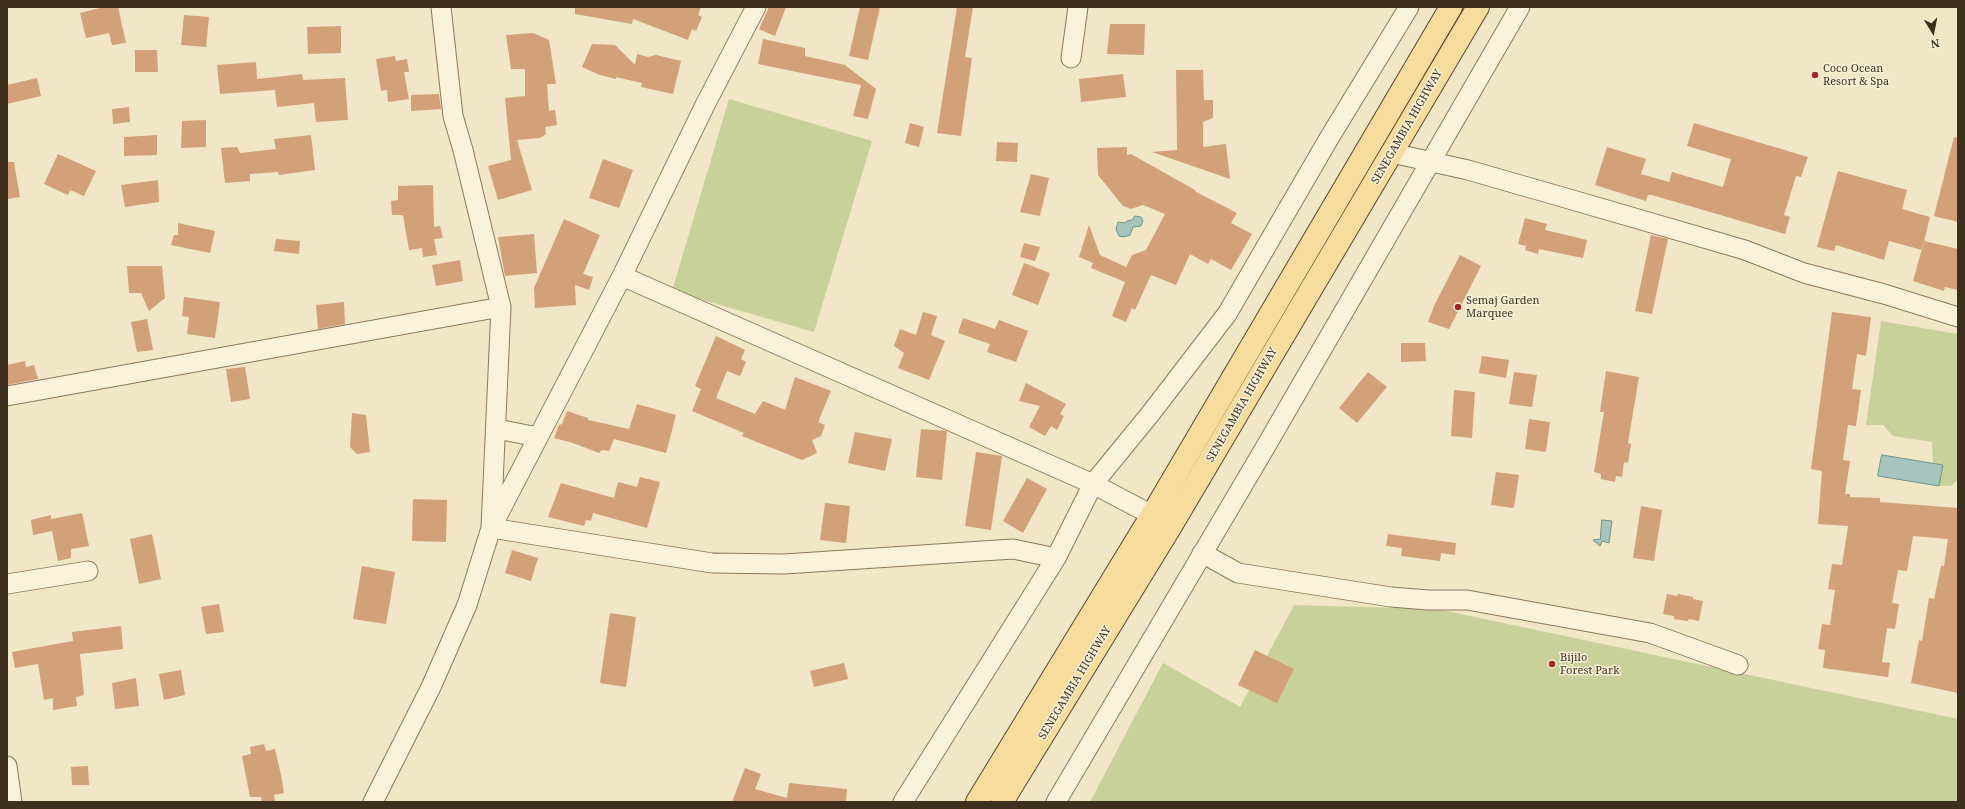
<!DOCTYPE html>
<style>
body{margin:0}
#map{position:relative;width:1965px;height:809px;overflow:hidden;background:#f1e6c6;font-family:"Noto Serif",serif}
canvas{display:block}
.frame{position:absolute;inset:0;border:8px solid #3e2f1f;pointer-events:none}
.north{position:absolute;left:1913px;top:12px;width:40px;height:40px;-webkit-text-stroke:3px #f8f0d7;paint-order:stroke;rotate:170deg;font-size:11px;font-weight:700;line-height:16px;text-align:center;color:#3e2f1f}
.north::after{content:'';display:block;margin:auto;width:14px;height:18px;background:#3e2f1f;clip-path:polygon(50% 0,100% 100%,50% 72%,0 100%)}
</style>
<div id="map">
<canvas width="1965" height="809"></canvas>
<div class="frame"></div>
<div class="north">N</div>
</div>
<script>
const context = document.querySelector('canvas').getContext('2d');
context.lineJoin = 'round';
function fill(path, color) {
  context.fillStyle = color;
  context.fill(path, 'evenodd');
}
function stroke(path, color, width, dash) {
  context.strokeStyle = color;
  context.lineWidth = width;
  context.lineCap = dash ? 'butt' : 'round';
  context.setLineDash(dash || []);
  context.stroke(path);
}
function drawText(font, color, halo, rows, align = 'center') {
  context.font = font + ' "Noto Serif",serif';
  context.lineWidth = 3;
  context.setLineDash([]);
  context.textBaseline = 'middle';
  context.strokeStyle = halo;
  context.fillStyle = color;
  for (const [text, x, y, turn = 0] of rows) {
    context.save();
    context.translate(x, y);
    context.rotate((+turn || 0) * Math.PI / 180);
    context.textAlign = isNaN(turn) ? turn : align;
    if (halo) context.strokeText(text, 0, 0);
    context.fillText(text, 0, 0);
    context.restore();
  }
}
fill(new Path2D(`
 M729,99l143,42 -58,191 -142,-41z
 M1881,321l77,13v145l-7,7h-12l4,-21 -10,-2 -1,-21 -39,-6 -10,-11h-17z
 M1294,605l143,4 521,110v83h-868l73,-139 77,44z`), '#c8d199');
const water = new Path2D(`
 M1135,216l6,1 2,4 -2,5 -8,1 -3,8 -6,2 -5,-1 -3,-7 2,-7 7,1 2,-2 5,-1z
 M1882,455l61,10 -4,21 -61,-10z
 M1602,520l10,1 -3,22 -7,-2 -2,5 -7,-6 7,-1z`);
fill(water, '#a8c5bd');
stroke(water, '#6d948c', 1);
fill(new Path2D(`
 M104,7h14l8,36 -14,2 -3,-12 -23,5 -6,-25z
 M575,7h126l-3,8 4,2 -6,14 -4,-2 -4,11 -55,-21 -1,5 -57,-10z
 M769,7h17l-11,29 -16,-7z
 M860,7h20l-12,53 -19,-4z
 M957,7h16l-8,50 7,1 -11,78 -24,-3z
 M184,15l25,2 -3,30 -25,-2z
 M1110,24h35l-1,31 -37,-1z
 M341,26v27l-33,1 -1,-27z
 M533,33l16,7 7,44h-9l2,27 6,-1 2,15 -12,2 1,7 -6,4 -23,2 15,50 -34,10 -10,-34 23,-6 -6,-62 20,-2v-27h-14l-5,-34z
 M763,39l42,9v8l40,9 31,24 -8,30 -15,-3 8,-31 -103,-21z
 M592,44l23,1 20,20 2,-11 11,3 8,-2 25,6 -8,33 -32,-7 1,-4 -26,-6v2l-16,-4 -18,-8z
 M135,50h22l1,22h-23z
 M395,56l1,5 11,-2 2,13h-5l5,27 -21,3 -1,-12 -6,1 -5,-32z
 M256,62l1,17 45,-5 1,6 42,-2 3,42 -32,2 -2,-19 -37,4 -2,-17 -55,4 -3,-29z
 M1176,70h27l1,30h9v18l-10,4v25l23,-3 4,35 -78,-27 25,-2z
 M1123,74l3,23 -45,5 -2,-23z
 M37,78l4,18 -34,8v-19z
 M439,94l2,15 -30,2v-16z
 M129,107l1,15 -17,2 -1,-15z
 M206,120v27l-25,1 1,-27z
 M910,123l14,4 -5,20 -14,-4z
 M1694,123l114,34 -7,20 -5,-1 -12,39 6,2 -5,17 -133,-39h-4l-2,6 -51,-16 12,-38 39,12 -5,15 28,8 3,-10 51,15 8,-28 -44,-13z
 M157,135v20l-33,1v-19z
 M311,135l4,35 -36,5 -1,-3 -28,2v7l-25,2 -4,-35 16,-1 3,6 36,-4 -2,-10z
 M1954,137l4,1v84l-24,-6z
 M997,142l21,1 -1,19 -21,-1z
 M1127,147v8l4,-1 64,36 1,2 41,21 -6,10 21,11 -21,36 -20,-11 -3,5 -18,-10 -14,31 -25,-10 -16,35 -3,-2 -6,14 -14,-6 13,-34 -34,-14 2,-5 -14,-6 10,-32 11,30 26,12 6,-12 14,-5 19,-36 -22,-9 -12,4 -8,-3 -25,-31 -1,-27z
 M58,154l38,17 -12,25 -14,-6 -2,5 -24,-11z
 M603,159l30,11 -14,38 -30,-10z
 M7,162h7l6,35 -13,2z
 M1838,171l69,19 -5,19 28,8 -8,33 -33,-9 -5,19 -48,-15 -2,6 -17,-4z
 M1031,174l18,4 -9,38 -20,-4z
 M158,180l1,22 -34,5 -4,-22z
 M433,185l1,42 6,-1 3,12 -9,1 3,16 -14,2 -1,-9 -13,2 -6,-35h-11l-1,-14 7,-1v-14z
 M1525,218l22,6 -2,6 42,10 -4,18 -44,-9 -1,5 -13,-4 1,-4 -8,-2z
 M564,219l36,16 -17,39 10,3 -4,13 -14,-5 1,20 -41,3 -1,-20z
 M178,223l37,8 -5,22 -39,-8 3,-10h4z
 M534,234l3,39 -32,3 -7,-39z
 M1651,235l17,4 -16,75 -17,-3z
 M276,239l24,2 -1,13 -25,-3z
 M1924,241l34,8v41l-13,-3 -1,4 -31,-10z
 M1024,243l16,4 -5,14 -15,-4z
 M1460,255l21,11 -32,63 -21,-7 6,-16z
 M460,260l3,21 -27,5 -4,-21z
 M1024,263l26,10 -12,32 -26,-10z
 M127,266h35l3,32 -16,13 -8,-18h-12z
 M184,297l36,5 -5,36 -28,-4 2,-17 -7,-1z
 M344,302l1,22 -27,5 -2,-24z
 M923,312l14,4 -6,19 14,6 -16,39 -31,-12 6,-15 -10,-7 6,-17 16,6z
 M1832,312l39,5 -5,39 -9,-2 -5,35 9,1 -5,36 -8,-1 -5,35 7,1 -5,33h5v3l30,1v4l78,6v185l-47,-10 8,-43 3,1 7,-43 5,1 7,-33h3l4,-27 -35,-3 -6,35 -9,-1 -6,33 7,1 -4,25 -8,-1 -5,34 8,1 -2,14 -65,-9 2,-18 -7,-1 4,-25 8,1 5,-35 -7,-1 4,-25 10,1 6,-39 -30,-2 4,-53 -11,-2z
 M963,318l32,11 4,-9 29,11 -12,31 -29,-10 3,-8 -32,-11z
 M147,319l6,31 -16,2 -6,-30z
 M716,336l29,14 -4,9 5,3 -6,14 -13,-5 -11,27 39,16 8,-13 22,9 10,-33 36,14 -13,31 7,3 -4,11 -9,4 5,13 -15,7 -60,-24 2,-3 -52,-22 9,-22 -6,-3z
 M1401,343h24l1,18 -25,1z
 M1482,356l27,4 -3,18 -27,-5z
 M25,361l1,6 8,-2 4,14 -31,6v-20z
 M245,367l5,32 -19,3 -5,-33z
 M1606,371l33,6 -11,66 3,1 -3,19 -4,-1 -2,15 -6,-1 -1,6 -14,-3v-5l-7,-2 10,-60h-4z
 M1368,372l19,15 -30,36 -18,-15z
 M1514,372l23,3 -5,32 -23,-3z
 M1026,383l40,21 -6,10 4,2 -7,14 -6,-4 -6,10 -16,-9 11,-21 -21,-5z
 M1454,390l21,2 -3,46 -21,-2z
 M637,404l39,11 -10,38 -52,-14 -5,12 -7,-1 -3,3 -26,-10 -19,-5 5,-13 3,-1 5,-13 21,7v2l41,9z
 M352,413l14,2 4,37 -13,2 -7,-7z
 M1529,419l21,3 -4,30 -21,-3z
 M921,429l26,2 -5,49 -26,-3z
 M855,432l37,7 -7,32 -37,-8z
 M976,452l26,4 -11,74 -26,-4z
 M1496,472l23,3 -5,33 -23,-3z
 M640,477l20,5 -13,46 -54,-15 -2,8 -5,-1 -2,6 -36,-9 13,-34 53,15 4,-16 19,5z
 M1027,478l20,11 -24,44 -20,-12z
 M413,499l34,1 -1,42 -34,-1z
 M825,503l25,3 -4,37 -26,-3z
 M1641,506l21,4 -8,51 -21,-3z
 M82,513l7,33 -18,3v9l-13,3 -6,-30 -19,4 -2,-15 20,-5v4z
 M152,534l9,45 -22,5 -9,-45z
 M1388,534l68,9 -1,12 -14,-2 -1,8 -39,-5 1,-8 -16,-2z
 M512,550l26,8 -7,23 -26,-8z
 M362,566l33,6 -9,52 -33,-5z
 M1667,594l10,2 1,-2 15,3v2l10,2 -4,20 -10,-2 -1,2 -14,-2v-3l-11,-2z
 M219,604l5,28 -18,2 -5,-27z
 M610,613l26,4 -10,70 -26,-4z
 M121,626l2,23 -43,5 4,41 -8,2 1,9 -24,4v-12l-9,2 -6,-36 -23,4 -3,-16 61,-11 -1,-9z
 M1255,650l39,19 -17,34 -39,-18z
 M844,663l4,16 -34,8 -4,-16z
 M181,670l4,25 -21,5 -5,-26z
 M136,678l3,28 -24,3 -3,-26z
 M264,744l2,7 9,-2 6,26 3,18 -10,2 1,7h-13l-1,-5h-11l-8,-41 9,-2 -1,-7z
 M88,766l1,19h-17l-1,-18z
 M745,768l16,6 -6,15 32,9 2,-15 58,6 -1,13h-114z`), '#d2a17a');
const minor = new Path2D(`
 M441,7l12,109 10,34 38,157 -10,221 221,35 72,1 229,-15 43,9
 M1071,58l7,-51
 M1392,153l76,17 108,31 169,49 59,23 80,21 74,23
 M622,276l471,208 59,31
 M7,396l494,-89
 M497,429l41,8
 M1202,553l36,20 153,24 37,3h39l183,33 88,32
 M7,584l81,-13
 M7,766l5,36
 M373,802l58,-115 36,-82 24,-77 131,-252 83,-171 51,-98
 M903,802l153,-244 37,-74 58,-71 76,-99 101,-174 81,-133
 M1056,802l210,-356 254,-439`);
const primary = new Path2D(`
 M977,802l175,-287 299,-508
 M1002,802l169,-276 307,-519`);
stroke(minor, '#8f785a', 21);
stroke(primary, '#5c452e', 24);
stroke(minor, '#fbf2db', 19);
stroke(primary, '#f6dd9d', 22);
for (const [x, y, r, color] of [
 [1815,75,4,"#a22926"],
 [1458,307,4,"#a22926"],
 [1552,664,4,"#a22926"]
]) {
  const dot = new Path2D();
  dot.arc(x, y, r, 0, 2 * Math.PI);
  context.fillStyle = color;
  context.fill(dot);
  stroke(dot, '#f8f0d7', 1.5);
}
drawText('11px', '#3e2f1f', '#f8f0d7', [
 ["Coco Ocean",1823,69],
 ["Resort & Spa",1823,82],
 ["Semaj Garden",1466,301],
 ["Marquee",1466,314],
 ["Bijilo",1560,658],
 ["Forest Park",1560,671]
], 'left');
drawText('11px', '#3e2f1f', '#f8f0d7', [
 ["SENEGAMBIA HIGHWAY",1407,127,-60],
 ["SENEGAMBIA HIGHWAY",1242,405,-60],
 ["SENEGAMBIA HIGHWAY",1075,683,-59]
]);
</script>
